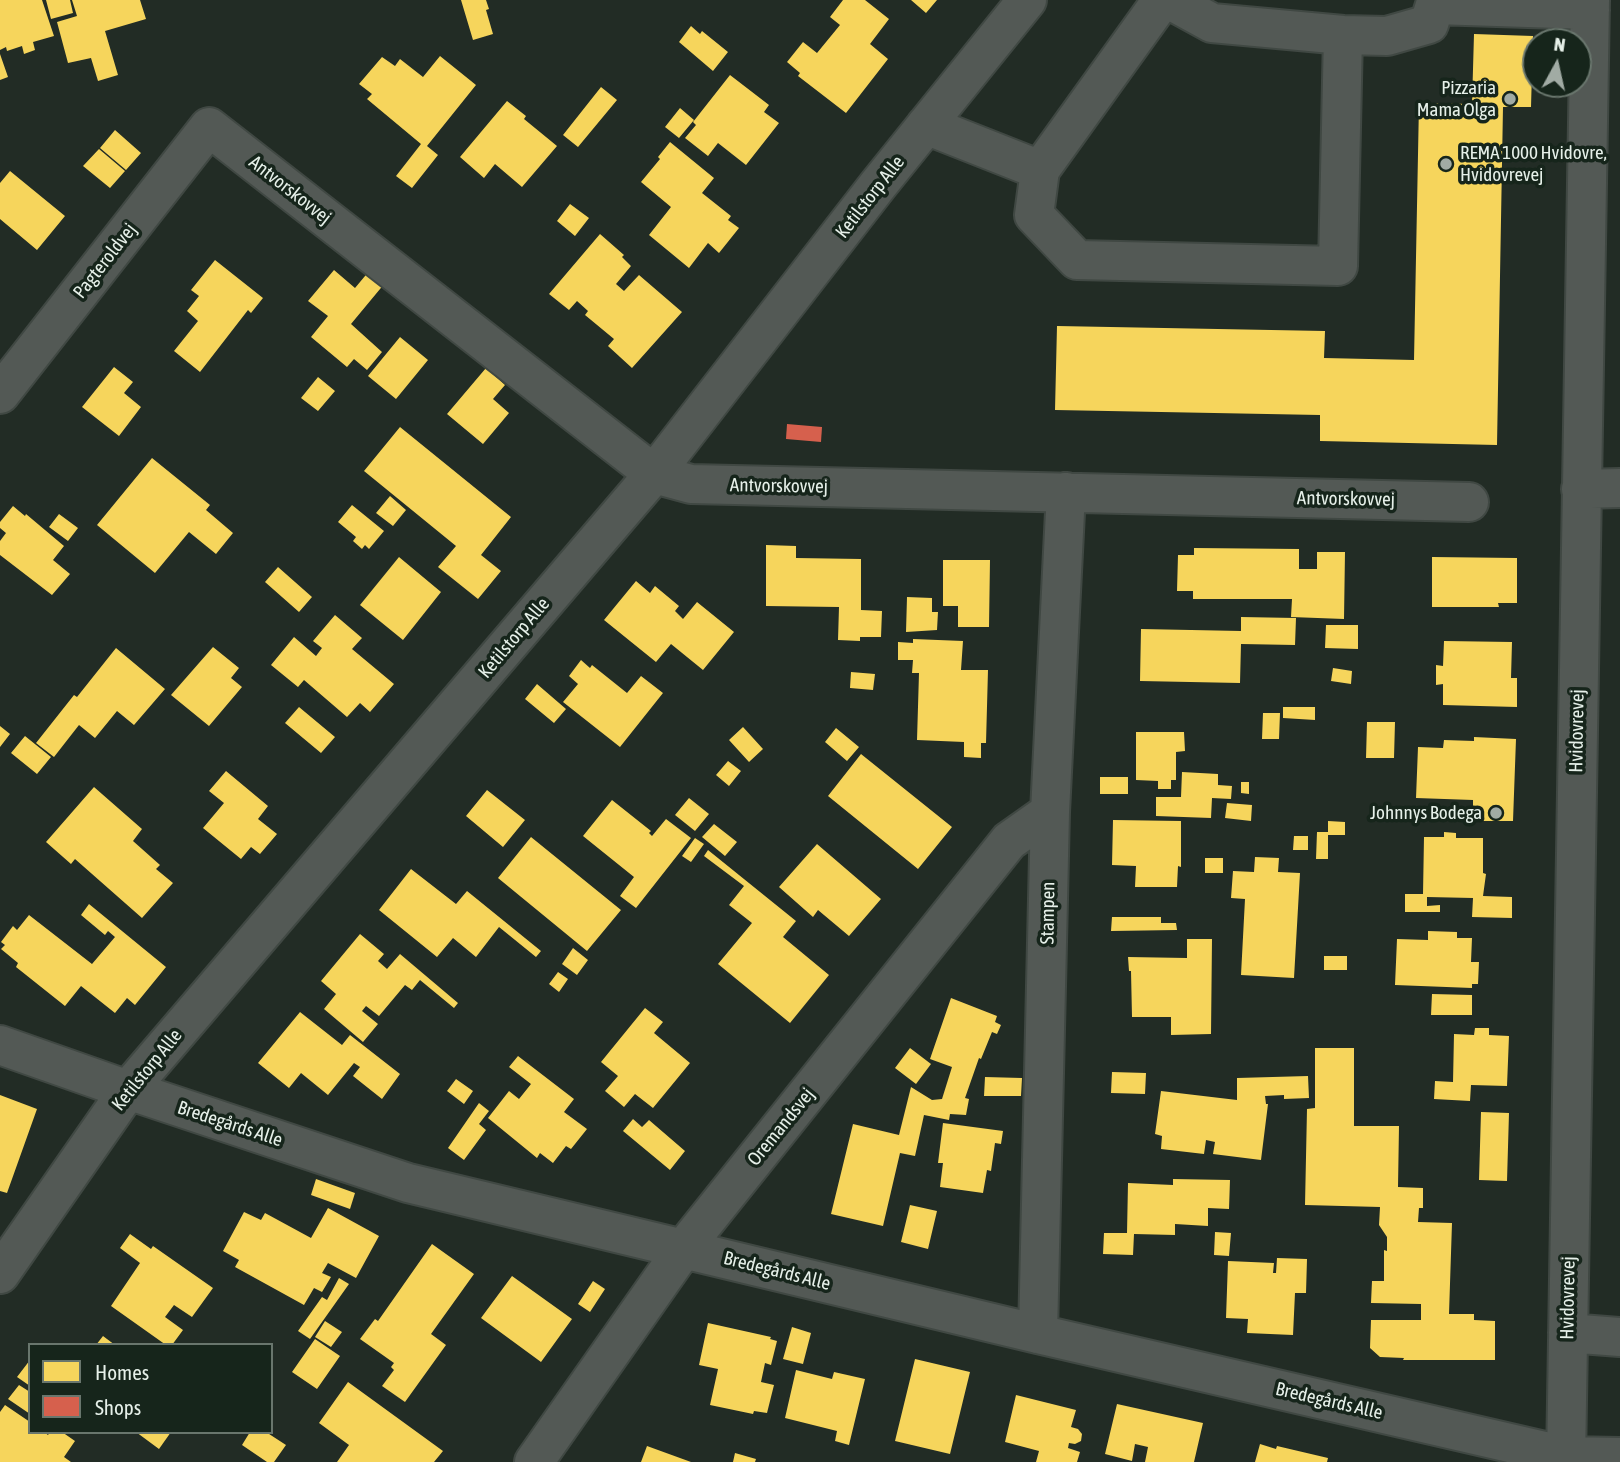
<!DOCTYPE html>
<meta charset="utf-8">
<style>
body{margin:0}
#map{position:relative;width:1620px;height:1462px;overflow:hidden;background:#222c25;font-family:"Asap Condensed",sans-serif}
canvas{display:block}
.legend{position:absolute;left:28px;top:1343px;width:245px;height:91px;box-sizing:border-box;background:#16251b;border:2px solid #69766d;margin:0;padding:9px 12px;list-style:none;font-size:21px;color:#e6f0e9}
.legend li{display:flex;align-items:center;gap:14px;height:35px}
.legend b{width:35px;border:2px solid #69766d}
.north{position:absolute;left:1522px;top:28px;width:70px;height:70px;box-sizing:border-box;background:#16251b;border:2px solid #69766d;border-radius:50%;rotate:8deg;font-size:19px;font-weight:700;line-height:28px;text-align:center;color:#e6f0e9}
.north::after{content:'';display:block;margin:auto;width:24px;height:32px;background:#a1aba4;clip-path:polygon(50% 0,100% 100%,50% 72%,0 100%)}
</style>
<div id="map">
<canvas width="1620" height="1462"></canvas>
<ul class="legend">
<li><b style="height:19px;background:#f6d55c"></b>Homes</li>
<li><b style="height:19px;background:#d6604d"></b>Shops</li>
</ul>
<div class="north">N</div>
</div>
<script>
const context = document.querySelector('canvas').getContext('2d');
context.lineJoin = 'round';
function fill(path, color) {
  context.fillStyle = color;
  context.fill(path, 'evenodd');
}
function stroke(path, color, width, dash) {
  context.strokeStyle = color;
  context.lineWidth = width;
  context.lineCap = dash ? 'butt' : 'round';
  context.setLineDash(dash || []);
  context.stroke(path);
}
function drawText(font, color, halo, rows, align = 'center') {
  context.font = font + ' "Asap Condensed",sans-serif';
  context.lineWidth = 7;
  context.setLineDash([]);
  context.textBaseline = 'middle';
  context.strokeStyle = halo;
  context.fillStyle = color;
  for (const [text, x, y, turn = 0] of rows) {
    context.save();
    context.translate(x, y);
    context.rotate((+turn || 0) * Math.PI / 180);
    context.textAlign = isNaN(turn) ? turn : align;
    if (halo) context.strokeText(text, 0, 0);
    context.fillText(text, 0, 0);
    context.restore();
  }
}
fill(new Path2D(`
 M0,0h42l12,36 -21,6 2,8 -11,4 -2,-8 -15,5 -1,-4 -6,3z
 M46,0h24l3,13 -22,6z
 M72,0h68l6,19 -41,12 13,44 -20,6 -7,-23 -23,5 -11,-41 20,-6z
 M461,0h25l3,9 -3,1 7,24 -20,6z
 M843,0h22l24,19 -19,25 18,15 -42,54 -48,-37 2,-3 -13,-11 16,-20 14,11 23,-28 -10,-8z
 M911,0h26l-11,13z
 M691,26l9,8 2,-3 26,21 -15,19 -34,-29z
 M1474,34l59,2 -2,71h-28l-6,338 -177,-4v-26l-265,-5 2,-84 268,5 -1,27 90,2 5,-257 53,1z
 M0,54l8,23 -8,3z
 M440,56l36,29 -49,61 11,9 -26,33 -16,-12 25,-32 -54,-45 5,-5 -13,-10 23,-27 13,9 5,-7 23,18z
 M730,75l39,30 -5,7 15,11 -33,42 -28,-22 -10,13 -23,-18 11,-13 -3,-3z
 M601,87l16,13 -39,47 -15,-12z
 M507,101l19,15 -2,3 33,27 -35,41 -27,-23 -11,14 -24,-21z
 M680,108l14,12 -15,18 -14,-11z
 M115,130l26,23 -15,17 -26,-22z
 M670,142l44,36 -12,15 29,23 -3,4 11,8 -20,25 -11,-10 -19,25 -40,-33 22,-28 -30,-25 19,-23 -2,-2z
 M99,149l26,22 -15,17 -27,-22z
 M10,171l55,45 -28,34 -37,-31v-36z
 M570,204l19,14 -14,18 -18,-15z
 M600,234l24,21 -2,2 9,9 -15,18 8,7 15,-16 43,37 -50,56 -24,-22 6,-7 -29,-24 3,-4 -11,-10 -8,9 -20,-16z
 M215,260l48,38 -12,15 -3,-3 -48,62 -26,-21 24,-30 -11,-10 12,-15 -8,-6z
 M334,270l21,18 15,-18 15,13 -34,41 31,28 -15,18 -13,-11 -7,8 -36,-30 17,-21 -20,-15z
 M400,337l28,23 -32,39 -28,-23z
 M114,367l19,15 -9,11 17,14 -22,29 -37,-29z
 M486,368l19,17 -12,14 16,14 -26,31 -36,-30z
 M318,377l17,14 -17,20 -17,-13z
 M400,427l111,90 -30,38 20,16 -23,28 -40,-32 18,-21 -92,-75z
 M152,458l58,47 -4,5 27,23 -17,21 -27,-22 -34,41 -58,-48z
 M390,496l16,14 -13,16 -17,-13z
 M352,505l32,26 -15,18 -4,-4 -3,4 -9,-8 3,-4 -18,-15z
 M13,506l12,10 1,-2 38,32 -11,14 17,14 -18,21 -52,-40v-14l6,-8 -6,-5v-6z
 M59,514l19,14 -10,13 -19,-14z
 M766,545l30,1v12l65,1v51l21,1 -1,26h-21v4l-22,-1 1,-33 -73,-1z
 M1194,548l105,1v20h18v-17h28l-1,67 -53,-2 1,-18h-99v-8h-16l1,-36h16z
 M399,557l42,35 -38,48 -43,-35z
 M1432,557l85,1v45h-19l1,4h-67z
 M943,560h47l-1,67h-31v-21h-15z
 M278,567l34,30 -13,15 -34,-30z
 M636,581l14,12 5,-7 24,20 -4,5 8,8 14,-17 37,30 -31,38 -32,-26 -15,18 -52,-42z
 M907,597l25,1v14h6l-1,18 -31,2z
 M335,615l27,23 -10,11 42,35 -24,28 -10,-9 -13,14 -43,-37 -6,7 -27,-22 23,-28 22,19 6,-8 -9,-7z
 M1241,617l55,1 -1,27 -54,-1 -1,39 -100,-2 1,-52 100,2z
 M1326,625h32v24l-33,-1z
 M913,639l50,2 -2,29h27l-2,73h-5v15l-17,-1v-15l-47,-2 2,-67h-7l1,-13h-15v-18l15,1z
 M1444,641l68,1 -1,36h6v29l-74,-2v-21l-7,1v-20l7,1z
 M213,647l26,21 -8,10 11,9 -33,39 -38,-31z
 M116,648l49,41 -31,36 -17,-14 -22,27 -16,-13 -25,32 -18,-14 38,-48 3,2z
 M581,660l9,8 2,-3 35,28 14,-17 22,17 -43,54 -57,-45 15,-18 -9,-8z
 M1333,668l19,3 -1,13 -20,-3z
 M851,672l24,2 -2,16 -23,-2z
 M537,684l29,25 -12,14 -29,-24z
 M299,707l36,30 -14,16 -36,-30z
 M1283,707h32v13l-32,-2z
 M1263,713h17l-1,26h-17z
 M1367,722h28l-1,36h-28z
 M0,726l10,8 -10,13z
 M743,727l20,22 -14,13 -20,-22z
 M836,728l23,19 -12,14 -22,-19z
 M1136,732h48l1,19 -9,1v28h-5v9h-13v-8l-22,-1z
 M25,736l26,21 -14,17 -26,-21z
 M1474,737l42,2 -3,82h-40v-21l-57,-2 2,-51 25,1 1,-8 30,1z
 M861,754l91,73 -34,42 -90,-73z
 M728,761l13,10 -12,15 -13,-11z
 M226,771l42,35 -10,13 19,15 -17,20 -9,-7 -10,12 -38,-31 21,-25 -15,-12z
 M1182,772l36,2v11l14,1 -1,13 -19,-1 -1,20 -55,-2v-19h25z
 M1100,777h28v17h-28z
 M1241,782h8v12l-8,-1z
 M94,787l48,42 -9,12 27,24 -4,4 17,14 -31,35 -67,-59 -4,5 -25,-22z
 M487,790l38,30 -22,27 -37,-31z
 M689,798l20,16 -14,17 -20,-16z
 M612,800l39,31 -2,2 3,3 14,-17 25,19 -55,70 -16,-12 14,-19 -51,-41z
 M1227,803l25,2 -1,16 -26,-3z
 M1113,820l68,1v46l-3,-1 -1,21h-42l1,-21 -24,-1z
 M1328,821l17,1v13h-17v24h-12l1,-27h11z
 M714,824l23,18 -12,14 -23,-19z
 M1444,832l12,1v5h27v35l3,1 -3,22 29,1v21l-40,-1 1,-19 -46,-1v9l13,-1v7h-35v-18h18l1,-57h20z
 M1294,836h14v14h-15z
 M531,837l90,73 -34,41 -89,-73z
 M695,838l9,6 -13,18 -9,-6z
 M817,844l64,55 -32,37 -31,-26 -5,7 -34,-30z
 M708,850l88,71 -13,16 46,38 -39,48 -72,-59 34,-41 -23,-18 15,-19 -40,-30z
 M1255,857l24,1 -1,14 22,1 -6,105 -53,-3 4,-76 -14,-1 2,-27 21,1z
 M1205,858h18v15h-18z
 M411,869l45,35 11,-13 74,60 -5,6 -37,-30 -23,30 -23,-19 -16,19 -58,-47z
 M89,904l77,63 -31,38 -8,-7 -12,15 -34,-27 -16,20 -49,-39 2,-4 -17,-14 4,-4 -4,-3 12,-16 4,4 12,-15 63,49 23,-27 -7,-6 -3,4 -24,-20z
 M1112,917h49v6h15l1,7 -66,1z
 M1428,931l29,1v6h15l-1,24h8l-1,22h-6v4l-77,-3 2,-46 31,1z
 M360,934l24,20 -6,7 9,8 13,-15 58,49 -4,5 -34,-28 -8,10 -7,-5 -26,31 -13,-10 -4,5 16,13 -15,18 -39,-33 12,-15 -15,-13z
 M1187,939h25l-1,95 -40,1v-18h-39l-1,-46h-2l-1,-14 59,1z
 M573,948l15,12 -11,15 -15,-11z
 M1324,956h23v14h-23z
 M558,972l10,7 -9,13 -10,-8z
 M1432,994l40,1v20h-41z
 M951,998l46,18 -2,6 6,3 -4,9 -5,-2 -11,27 -2,-1 -14,40 4,1 -3,16 -16,-1 -1,6 -25,-5 -9,41 -15,-3 -17,73 -52,-12 22,-90 46,11 12,-48 21,13 10,-1 10,-32 -22,-8z
 M645,1008l18,14 -9,11 36,30 -37,45 -18,-14 -11,13 -19,-16 13,-15 -17,-14z
 M300,1012l42,33 8,-10 50,39 -18,25 -29,-23 7,-9 -6,-4 -26,32 -27,-22 -12,15 -31,-25z
 M1475,1028h14v7l20,1 -2,50 -36,-1 -1,16 -36,-2 1,-18 18,1 1,-48 20,1z
 M910,1048l21,16 -15,20 -21,-16z
 M1315,1048h39v78h45l-1,61 25,1v20h-4l-1,14 34,1 -3,91h25v6l21,1v39h-92l1,-2 -24,-1 -10,-9 1,-28h50v-16l-50,-1 1,-22h12v-31l3,1v-14l-8,-12 1,-18 -75,-2 2,-96 8,-1z
 M518,1056l56,43 -10,13 23,17 -16,20 -5,-3 -13,17 -13,-10 -3,5 -49,-40 21,-27 10,8 12,-15 -22,-17z
 M1112,1072l34,1 -1,21 -34,-1z
 M1308,1076l1,22 -25,1v-4l-19,1 1,8h2l-7,56 -48,-6 2,-12 -9,-2 -2,14 -43,-5 1,-13 -7,-2 6,-43 76,9v-22z
 M985,1077l37,1 -1,18h-37z
 M456,1079l17,12 -9,13 -17,-13z
 M0,1095l37,14 -30,84 -7,-2z
 M479,1103l10,8 -10,13 7,6 -22,30 -16,-12z
 M1481,1112l28,1 -2,68 -28,-1z
 M633,1119l9,8 7,-7 36,31 -15,19 -47,-39z
 M943,1123l60,8 -2,13 -6,-1 -4,28 -4,-1 -4,23 -43,-6 3,-24h-5z
 M316,1179l39,14 -5,16 -39,-14z
 M1173,1179l57,1 -1,29 -21,-1v18l-33,-2v11l-41,-1 -1,21 -30,-1 1,-21h23l1,-50 45,2z
 M910,1205l27,6 -9,38 -27,-7z
 M328,1208l51,28 -23,42 -28,-15 -6,10 9,4 -9,15 -8,-4 -10,17 -69,-38 4,-7 -16,-9 21,-39 17,8 4,-7 46,25z
 M1215,1232l16,1 -2,23 -15,-1z
 M130,1234l21,15 2,-3 60,42 -21,29 -18,-12 -9,12 18,13 -11,15h-6l-55,-39 29,-43 -20,-15z
 M432,1244l42,30 -43,60 15,11 -41,57 -23,-16 12,-16 -3,-3 3,-4 -34,-24 15,-20 3,2z
 M1277,1258l30,1 -1,34h-11l-2,42 -46,-2 1,-14 -22,-1 2,-57 46,2 -1,10h3z
 M512,1276l60,43 -31,43 -60,-44z
 M339,1278l10,6 -39,55 -12,-8 24,-34 5,3z
 M593,1281l12,8 -15,23 -12,-8z
 M325,1321l17,11 -11,15 -16,-10z
 M708,1323l63,14 -1,2 7,2 -6,24 -6,-2 -4,19 13,3 -7,28 -13,-2 -1,3 -43,-9 8,-36 -19,-4z
 M792,1327l19,6 -8,31 -20,-5z
 M103,1336l12,9h-19z
 M315,1339l25,17 -23,33 -25,-17z
 M915,1359l55,13 -20,82 -55,-13z
 M30,1360v26l-13,-9z
 M796,1370l36,9 2,-7 31,7 -16,66 -14,-4 2,-10 -52,-13z
 M348,1382l95,69 -9,11h-97l12,-17 -30,-22z
 M19,1385l11,7v22l-22,-15z
 M1016,1395l60,15 -5,17 7,2 4,5 -1,7 -6,3 -6,-1 -1,5 12,4 -3,10h-41l3,-11 -34,-9z
 M1117,1404l86,19 -9,39h-49l3,-15 -13,-3 -3,17 -27,-7z
 M5,1405l25,17v10h14l4,3 2,-3h12l13,9 -11,16 7,5h-71v-50z
 M136,1432h35l-12,17z
 M250,1432h16l20,13 -12,17h-7l-25,-17z
 M1260,1444l16,5 1,-3 51,12 -1,4h-72z
 M647,1446l44,16h-50z
 M735,1453l21,6 -1,3h-22z`), '#f6d55c');
fill(new Path2D(`
 M787,424l35,3 -1,15 -35,-3z`), '#d6604d');
const minor = new Path2D(`
 M1170,0l42,23 131,12 44,1 42,-12 6,-19 155,5
 M926,125l114,45 122,-170
 M1040,170l-6,45 43,45 261,6 5,-231
 M0,394l209,-267 445,347 37,10 778,18
 M1581,489l39,-1
 M0,1045l128,45 280,93 630,151 528,122 54,1
 M0,1274l128,-184 526,-616 224,-289 149,-185
 M1568,1333l52,4
 M1038,1334l12,-522 16,-320
 M534,1462l150,-214 325,-407 41,-29
 M1566,1462l24,-1462`);
stroke(minor, '#404843', 42);
stroke(minor, '#535955', 38);
for (const [x, y, r, color] of [
 [1510,99,7,"#a1aba4"],
 [1446,164,7,"#a1aba4"],
 [1496,813,7,"#a1aba4"]
]) {
  const dot = new Path2D();
  dot.arc(x, y, r, 0, 2 * Math.PI);
  context.fillStyle = color;
  context.fill(dot);
  stroke(dot, '#16251b', 2.5);
}
drawText('19px', '#e6f0e9', '#16251b', [
 ["Pizzaria",1496,88],
 ["Mama Olga",1496,110],
 ["REMA 1000 Hvidovre,",1460,153,"left"],
 ["Hvidovrevej",1460,175,"left"],
 ["Johnnys Bodega",1482,813]
], 'right');
drawText('19px', '#e6f0e9', '#16251b', [
 ["Antvorskovvej",290,190,38],
 ["Ketilstorp Alle",870,197,-52],
 ["Pagteroldvej",105,261,-52],
 ["Antvorskovvej",779,486,1],
 ["Antvorskovvej",1346,499,1],
 ["Ketilstorp Alle",514,638,-50],
 ["Hvidovrevej",1577,731,-89],
 ["Stampen",1048,913,-89],
 ["Ketilstorp Alle",147,1070,-51],
 ["Bredegårds Alle",230,1124,18],
 ["Oremandsvej",781,1127,-51],
 ["Bredegårds Alle",777,1271,14],
 ["Hvidovrevej",1568,1298,-89],
 ["Bredegårds Alle",1329,1401,13]
]);
</script>
